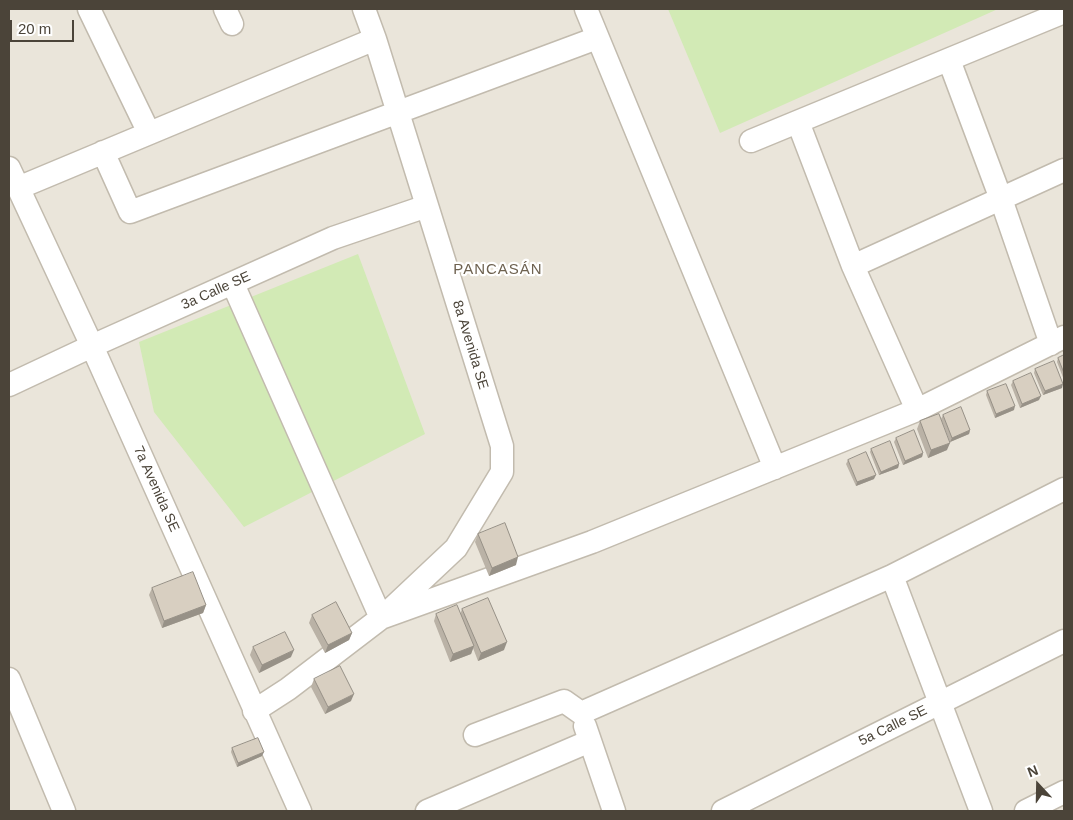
<!DOCTYPE html>
<meta charset="utf-8">
<style>
body{margin:0}
#map{position:relative;width:1073px;height:820px;overflow:hidden;background:#f6f3ec;font-family:Arial,sans-serif}
canvas{display:block}
.frame{position:absolute;inset:0;border:10px solid #4b4439;pointer-events:none}
.north{position:absolute;left:1013px;top:760px;width:50px;height:50px;-webkit-text-stroke:4px #fff;paint-order:stroke;rotate:339deg;font-size:14px;font-weight:700;line-height:20px;text-align:center;color:#4b4439}
.north::after{content:'';display:block;margin:auto;width:18px;height:22px;background:#4b4439;clip-path:polygon(50% 0,100% 100%,50% 72%,0 100%)}
.scale{position:absolute;left:10px;top:20px;width:64px;height:22px;box-sizing:border-box;border:2px solid #4b4439;border-top:0;padding-left:6px;font-size:15px;line-height:18px;white-space:nowrap;color:#4b4439;-webkit-text-stroke:4px #fff;paint-order:stroke}
</style>
<div id="map">
<canvas width="1073" height="820"></canvas>
<div class="frame"></div>
<div class="north">N</div>
<div class="scale">20 m</div>
</div>
<script>
const context = document.querySelector('canvas').getContext('2d');
context.lineJoin = 'round';
function fill(path, color) {
  context.fillStyle = color;
  context.fill(path, 'evenodd');
}
function stroke(path, color, width, dash) {
  context.strokeStyle = color;
  context.lineWidth = width;
  context.lineCap = dash ? 'butt' : 'round';
  context.setLineDash(dash || []);
  context.stroke(path);
}
function drawText(font, color, halo, rows, align = 'center') {
  context.font = font + ' Arial,sans-serif';
  context.lineWidth = 4.5;
  context.setLineDash([]);
  context.textBaseline = 'middle';
  context.strokeStyle = halo;
  context.fillStyle = color;
  for (const [text, x, y, turn = 0] of rows) {
    context.save();
    context.translate(x, y);
    context.rotate((+turn || 0) * Math.PI / 180);
    context.textAlign = isNaN(turn) ? turn : align;
    if (halo) context.strokeText(text, 0, 0);
    context.fillText(text, 0, 0);
    context.restore();
  }
}
fill(new Path2D(`
 M9,9h1055v802h-1055z`), '#eae5da');
fill(new Path2D(`
 M668,9h330l-278,124z
 M358,254l67,180 -181,93 -90,-115 -15,-70z`), '#d2eab5');
const street = new Path2D(`
 M89,9l60,124
 M225,9l7,15
 M364,9l11,30 127,407v26l-46,76 -68,64
 M586,9l189,459
 M949,60l52,139 50,145
 M798,122l55,144 64,144
 M751,141l313,-129
 M103,152l27,60 467,-174
 M9,168l83,178 208,465
 M18,188l357,-149
 M853,266l211,-96
 M233,284l148,334
 M9,385l83,-39 241,-108 94,-32
 M892,576l89,235
 M9,679l55,132
 M254,711l34,-22 93,-71 211,-76 325,-132 147,-73
 M581,713l311,-137 172,-87
 M585,726l29,85
 M475,735l89,-34 17,12
 M427,811l163,-70
 M723,811l341,-170
 M1026,811l38,-19`);
stroke(street, '#c2bbae', 25);
stroke(street, '#fff', 22);
fill(new Path2D(`
 M1064,355v25l-7,-18 1,-4z
 M1035,369l27,19 -19,7 -9,-22z
 M1013,381l26,19 -19,8 -9,-23z
 M987,391l27,19 -19,8 -9,-23z
 M943,415l27,15 -1,4 -19,8 -9,-23z
 M920,421l27,29 -19,8 -11,-29z
 M896,438l27,15 -1,4 -19,8 -9,-23z
 M871,449l28,15 -1,4 -19,7 -9,-23z
 M848,460l26,19 -18,7 -10,-22z
 M478,534l38,31 -27,11 -14,-34z
 M152,588l54,17 -3,8 -41,15 -13,-33z
 M462,609l42,41 -26,11 -5,-13 -2,6 -21,8 -16,-41 2,-7 24,1z
 M312,615l40,18 -3,7 -24,13 -16,-30z
 M253,647l38,10 -32,16 -9,-18z
 M314,679l37,22 -26,13 -14,-27z
 M232,748l30,8 -25,11 -6,-15z`), '#bab2a6');
fill(new Path2D(`
 M1063,384l-1,4 -19,7 2,-4z
 M1041,396l-2,4 -19,8 2,-4z
 M1015,406l-1,4 -19,8 1,-4z
 M970,430l-1,4 -19,8 2,-4z
 M950,443l-3,7 -19,8 3,-8z
 M923,453l-1,4 -19,8 2,-4z
 M899,464l-1,4 -19,7 2,-3z
 M876,475l-2,4 -18,7 1,-4z
 M518,557l-2,8 -27,11 3,-8z
 M206,605l-3,8 -41,15 2,-7z
 M352,633l-3,7 -24,13 3,-8z
 M507,642l-3,8 -26,11 3,-8z
 M474,646l-3,8 -21,8 3,-8z
 M294,650l-3,7 -32,16 3,-8z
 M354,694l-3,7 -26,13 3,-7z
 M264,752l-2,4 -25,11 1,-4z`), '#979187');
const building = new Path2D(`
 M1064,355v18l-6,-15z
 M1054,361l9,23 -18,7 -10,-22z
 M1031,373l10,23 -19,8 -9,-23z
 M1006,384l9,22 -19,8 -9,-23z
 M961,407l9,23 -18,8 -9,-23z
 M939,414l11,29 -19,7 -11,-29z
 M914,430l9,23 -18,8 -9,-23z
 M890,441l9,23 -18,8 -10,-23z
 M866,452l10,23 -19,7 -9,-22z
 M505,523l13,34 -26,11 -14,-34z
 M193,572l13,33 -42,16 -12,-33z
 M488,598l19,44 -26,11 -19,-44z
 M336,602l16,31 -24,12 -16,-30z
 M457,605l17,41 -21,8 -17,-40z
 M285,632l9,18 -32,15 -9,-18z
 M340,666l14,28 -26,13 -14,-28z
 M258,738l6,14 -26,11 -6,-15z`);
fill(building, '#d8cfc1');
stroke(building, '#979187', 1);
drawText('14px', '#4b4439', '#fff', [
 ["3a Calle SE",216,291,-24],
 ["8a Avenida SE",470,345,73],
 ["7a Avenida SE",156,489,66],
 ["5a Calle SE",893,726,-26]
]);
context.letterSpacing = '1px';
drawText('15px', '#6e6250', '#fff', [
 ["PANCASÁN",498,270]
]);
context.letterSpacing = '0px';
</script>
